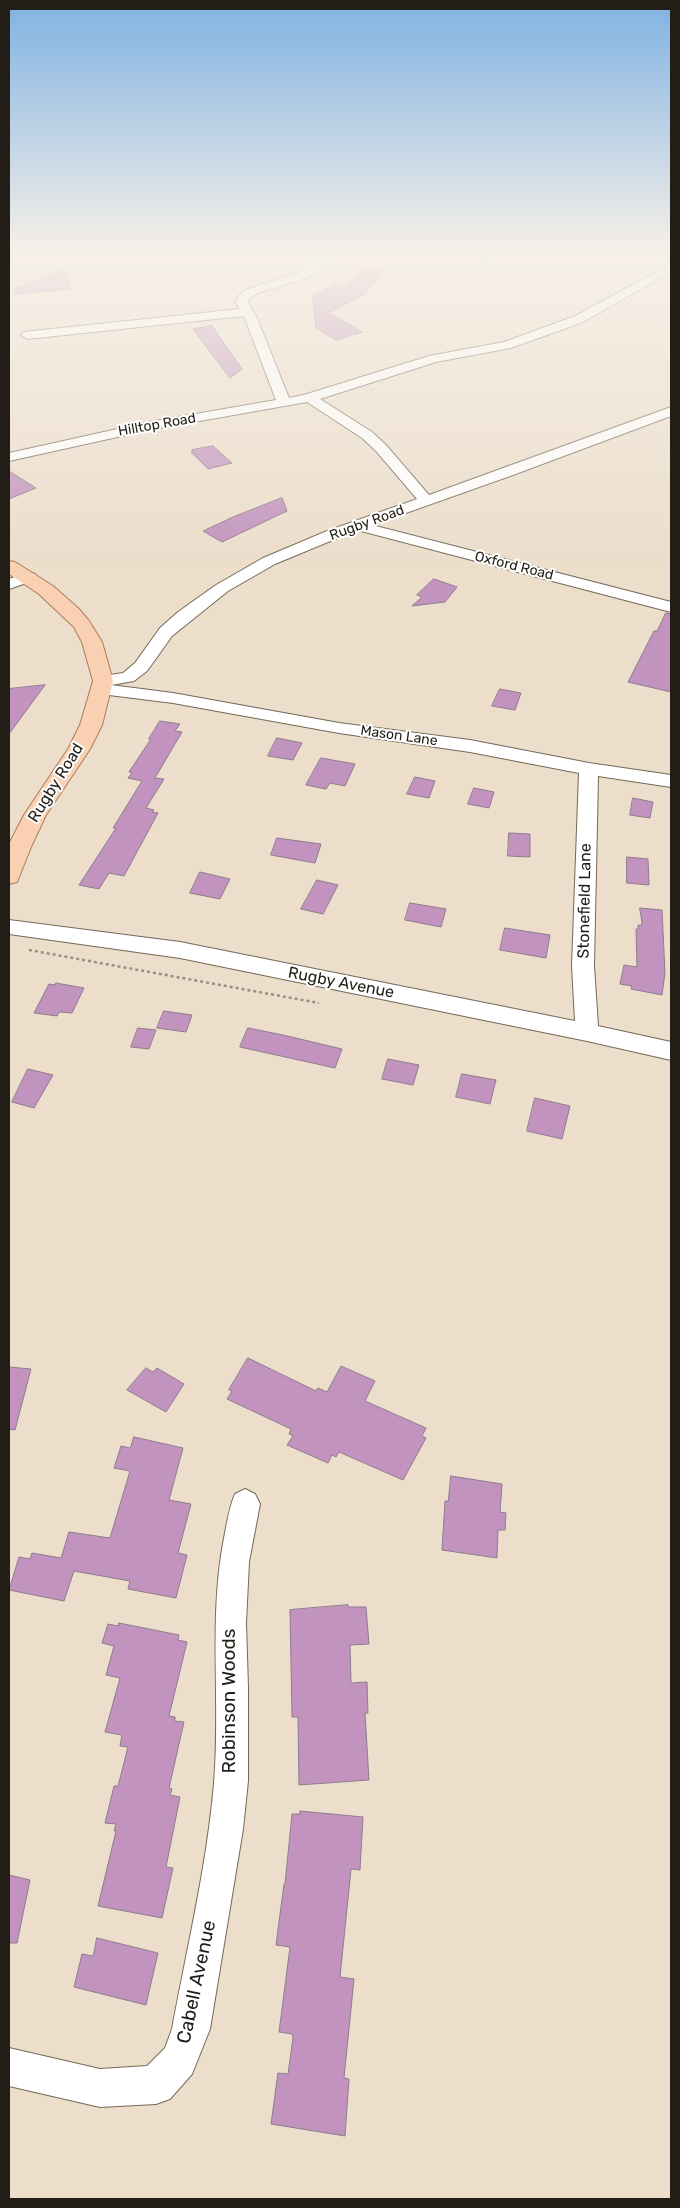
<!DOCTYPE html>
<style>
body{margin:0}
#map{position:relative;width:680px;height:2208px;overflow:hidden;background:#ecdecb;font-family:Rubik,sans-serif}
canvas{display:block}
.frame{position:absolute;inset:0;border:10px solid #221d16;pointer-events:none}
</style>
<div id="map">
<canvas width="680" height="2208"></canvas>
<div class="frame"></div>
</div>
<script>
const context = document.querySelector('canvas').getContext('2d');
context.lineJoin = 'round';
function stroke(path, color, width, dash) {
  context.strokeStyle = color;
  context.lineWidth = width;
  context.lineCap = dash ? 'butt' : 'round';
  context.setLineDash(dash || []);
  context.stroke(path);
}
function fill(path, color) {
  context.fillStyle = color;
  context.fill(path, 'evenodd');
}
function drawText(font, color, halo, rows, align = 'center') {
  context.font = font + ' Rubik,sans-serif';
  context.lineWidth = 4;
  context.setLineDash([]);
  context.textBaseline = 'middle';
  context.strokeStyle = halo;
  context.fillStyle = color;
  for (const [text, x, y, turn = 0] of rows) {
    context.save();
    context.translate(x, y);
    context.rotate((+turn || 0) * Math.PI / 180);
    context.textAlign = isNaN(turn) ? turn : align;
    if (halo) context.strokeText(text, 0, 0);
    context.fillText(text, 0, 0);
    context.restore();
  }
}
stroke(new Path2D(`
 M478,268l10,-14`), '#84afdc', 4);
const building = new Path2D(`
 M66,269l5,20 -57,5 -1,-5z
 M361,269l22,2 -18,22h1l-37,20 33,19 -26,8 -20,-12 -4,-32 24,-12 9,3z
 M212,326l30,43 -12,9 -37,-49z
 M213,446l19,17 -24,6 -17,-17h3l-2,-2z
 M9,471l27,17 -27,11z
 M282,498l5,13 -65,31 -19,-11 30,-14z
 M434,579l23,8 -12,15 -33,4 10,-9 -5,-2z
 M666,613l5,1v78l-43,-10 26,-51h3z
 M45,685l-36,49v-45z
 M500,689l21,4 -6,17 -23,-4z
 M160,721l20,3 -5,7 7,1 -27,46 9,1 -18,29 8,2 -2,2 6,1 -34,63 -15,-3 -10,16 -20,-4 37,-57h-3l29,-47 -14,-3 4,-5 -3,-1 22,-33h-2z
 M277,738l25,5 -9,17 -25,-4z
 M321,758l34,6 -10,22 -15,-3 -4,6 -20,-4z
 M415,777l20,4 -6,17 -22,-4z
 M474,788l20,4 -5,16 -21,-4z
 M633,798l20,4 -3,16 -20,-3z
 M509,833l21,1v23l-22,-1z
 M277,838l44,6 -6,19 -44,-8z
 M627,857l21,2 1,26 -22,-2z
 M200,872l30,7 -10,20 -30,-6z
 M317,880l21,5 -15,29 -22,-5z
 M410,903l36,6 -5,18 -36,-7z
 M640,908l22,2 3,63 -3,22 -31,-6 1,-3 -12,-2 4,-19 13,2 -1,-38h2v-4h4z
 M505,928l45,7 -4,23 -46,-8z
 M56,983l28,5 -12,25 -13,-1 -2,4 -23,-3 15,-29 6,1z
 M164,1011l28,4 -6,17 -29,-4z
 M138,1028l18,2 -7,19 -18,-2z
 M248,1028l35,7 59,14 -7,19 -95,-21z
 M388,1059l31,6 -6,20 -31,-6z
 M28,1069l25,6 -19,33 -22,-6z
 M462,1074l34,6 -6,24 -34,-7z
 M535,1098l35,8 -8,33 -35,-8z
 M248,1358l68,33 2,-3 9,4 14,-26 34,15 -10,20 61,27 -4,8 4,2 -23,42 -64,-28 -3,5 -4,-2 -4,8 -41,-18 6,-9 -4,-2 2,-5 -64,-30 5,-8 -3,-1z
 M9,1367l22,2 -16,61 -6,-1z
 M146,1368l7,4 4,-4 27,16 -18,28 -39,-22z
 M134,1437l49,11 -14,52 22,4 -13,49 9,2 -11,43 -48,-9 2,-8 -56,-10 -10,30 -55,-11 10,-33 11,2 2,-6 29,5 8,-26 41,6 20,-67 -16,-3 7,-22 9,2z
 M451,1476l51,8 -2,28 6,1 -1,17h-7l-1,28 -55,-8 3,-49h3z
 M348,1605v2h18l3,37 -19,1 1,38 16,-1 1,31h-3l4,67 -70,5 -1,-68h-6l-2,-107z
 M119,1623l60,12 -1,5 9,2 -18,74 6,1v4l9,1 -15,66 3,1 -2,6 10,2 -14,70 7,1 -11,50 -64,-12 18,-75h-2l2,-7 -11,-1 9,-37h4l10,-39 -8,-1 2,-11 -17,-3 15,-54 -14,-3 8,-29 -12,-3 6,-19 10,2z
 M300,1811l63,6 -3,53 -9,-1 -11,108 14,2 -10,99 5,1 -4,57 -74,-12 7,-51 10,1 5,-36 -1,-4 -13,-2 11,-85 -14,-2 8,-61h1l7,-70h8z
 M9,1875l21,5 -13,63h-8z
 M97,1938l61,15 -12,52 -72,-18 8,-33 11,2z`);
fill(building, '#c193be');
stroke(building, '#8d7d8c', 1);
const minor = new Path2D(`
 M328,254h12c-13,16 -36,25 -55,31 -12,4 -26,5 -36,14l-1,3 9,16 32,80 18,-4 122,-38 75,-14 71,-26 96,-52v8l-88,50 -72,26 -75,14 -116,37 52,33 14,13 43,50 242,-88v9l-158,59 -141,50 299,77v10l-314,-82 -82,34 -47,27 -56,45 -25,35 -13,10 -23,4 62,8 166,30 131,17 119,23 82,12v12l-73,-11 -4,190 4,60 73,16v18l-84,-19 -407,-83 -171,-24v-14l171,22 395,79 -3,-55 7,-193 -109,-21 -131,-19 -166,-30 -72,-9 -6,-1 -3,-4 5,-4 -3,-4 3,-4 26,-4 12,-10 25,-35 18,-16 38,-27 47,-27 64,-27 90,-32 -41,-48 -14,-13 -55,-36 -158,28 -140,31v-8l140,-31 127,-22 -32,-84 -217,23 -6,-4 2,-3 217,-23 -4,-7 3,-7 9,-6 54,-18z
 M29,572l6,2 2,3 -2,3 -26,9v-10z
 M245,1489l10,5 5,10 -11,58 -3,61 2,65v93l-5,48 -33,200 -18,45 -22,25 -14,5 -56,3 -91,-21v-38l91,21 47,-3 18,-18 7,-19c15,-81 35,-164 42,-246 7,-82 -6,-164 10,-245 3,-15 5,-30 11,-44z`);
const major = new Path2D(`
 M9,561l6,1 38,24 26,23 10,12 13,21 11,39 -11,44 -12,24 -44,66 -15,32 -14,35 -8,2v-40l15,-29 44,-66 12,-24 13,-44 -11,-39 -8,-15 -35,-33 -30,-20z`);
stroke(minor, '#756857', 2);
stroke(major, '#ab7d5a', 2);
stroke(new Path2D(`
 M29,950l290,53`), '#998f81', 2.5, [3, 3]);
fill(minor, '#fff');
fill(major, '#f9d0b2');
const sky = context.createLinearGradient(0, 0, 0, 563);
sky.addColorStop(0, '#80b2e3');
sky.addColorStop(0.45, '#f6f0e8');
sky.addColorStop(1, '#f6f0e800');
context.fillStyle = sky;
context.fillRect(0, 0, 680, 563);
drawText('14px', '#221d16', '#fff', [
 ["Hilltop Road",157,425,-10],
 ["Rugby Road",367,523,-20],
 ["Oxford Road",514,566,14],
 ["Mason Lane",399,736,8]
]);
drawText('16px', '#221d16', '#fff', [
 ["Rugby Road",56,783,-58],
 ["Stonefield Lane",585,901,-89],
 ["Rugby Avenue",341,983,11]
]);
drawText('19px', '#221d16', '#fff', [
 ["Robinson Woods",230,1701,-90],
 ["Cabell Avenue",197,1982,-78]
]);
</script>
